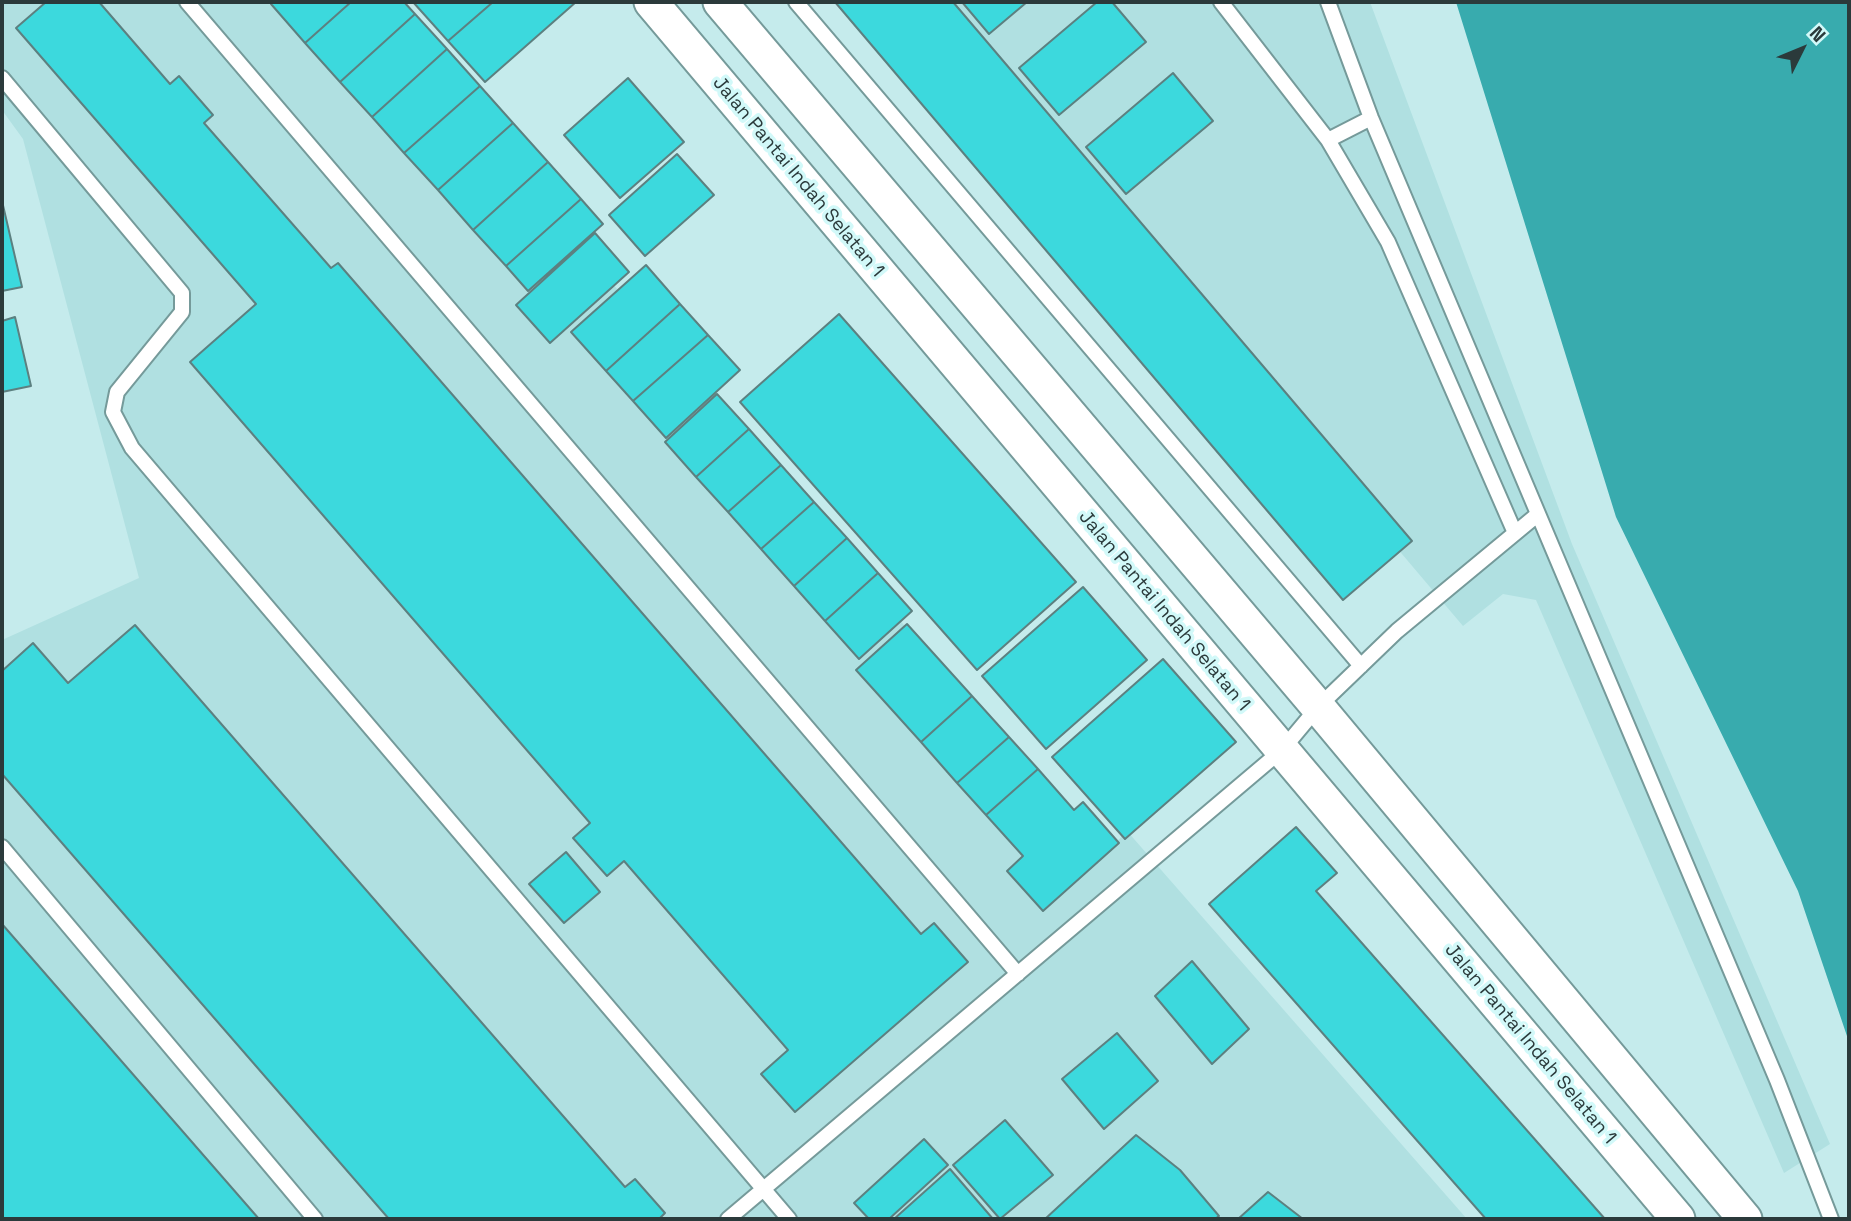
<!DOCTYPE html>
<style>
body{margin:0}
#map{position:relative;width:1851px;height:1221px;overflow:hidden;background:#c5ebec;font-family:"Space Grotesk",sans-serif}
canvas{display:block}
.frame{position:absolute;inset:0;border:4px solid #2b3a3b;pointer-events:none}
.north{position:absolute;left:1767px;top:14px;width:70px;height:70px;-webkit-text-stroke:5px #d2f9f9;paint-order:stroke;rotate:47deg;font-size:19px;font-weight:700;line-height:28px;text-align:center;color:#2b3a3b}
.north::after{content:'';display:block;margin:auto;width:24px;height:32px;background:#2b3a3b;clip-path:polygon(50% 0,100% 100%,50% 72%,0 100%)}
</style>
<div id="map">
<canvas width="1851" height="1221"></canvas>
<div class="frame"></div>
<div class="north">N</div>
</div>
<script>
const context = document.querySelector('canvas').getContext('2d');
context.lineJoin = 'round';
function fill(path, color) {
  context.fillStyle = color;
  context.fill(path, 'evenodd');
}
function stroke(path, color, width, dash) {
  context.strokeStyle = color;
  context.lineWidth = width;
  context.lineCap = dash ? 'butt' : 'round';
  context.setLineDash(dash || []);
  context.stroke(path);
}
function drawText(font, color, halo, rows, align = 'center') {
  context.font = font + ' "Space Grotesk",sans-serif';
  context.lineWidth = 7;
  context.setLineDash([]);
  context.textBaseline = 'middle';
  context.strokeStyle = halo;
  context.fillStyle = color;
  for (const [text, x, y, turn = 0] of rows) {
    context.save();
    context.translate(x, y);
    context.rotate((+turn || 0) * Math.PI / 180);
    context.textAlign = isNaN(turn) ? turn : align;
    if (halo) context.strokeText(text, 0, 0);
    context.fillText(text, 0, 0);
    context.restore();
  }
}
fill(new Path2D(`
 M2,2h370l730,855 25,-26 340,388h-1465v-579l137,-62 -116,-439 -21,-29z
 M934,2h436l202,542 258,600 -46,29 -248,-573 -33,-6 -40,32z`), '#b0e0e1');
fill(new Path2D(`
 M1456,2h393v1040l-51,-151 -182,-374z`), '#38abae');
const building = new Path2D(`
 M46,2h53l71,82 9,-8 34,39 -9,8 127,145 7,-5 583,671 13,-11 34,39 -173,150 -34,-38 27,-24 -164,-189 -17,15 -34,-38 17,-15 -400,-461 66,-58 -240,-276z
 M273,2h78l-46,41 -34,-39z
 M351,2h53l11,12 -75,68 -35,-39z
 M413,2h80l-45,39z
 M493,2h83l-91,80 -37,-41z
 M835,2h118l459,539 -69,59z
 M962,2h65l-38,32z
 M1097,2h15l34,40 -87,73 -40,-47z
 M415,14l32,35 -75,68 -32,-35z
 M447,49l33,37 -76,67 -32,-36z
 M1173,73l40,48 -87,73 -40,-47z
 M628,78l56,64 -64,56 -56,-63z
 M480,86l33,37 -75,67 -34,-37z
 M513,123l35,39 -75,68 -35,-40z
 M677,154l37,41 -69,61 -36,-41z
 M548,162l33,37 -75,67 -33,-36z
 M581,199l22,25 -75,67 -22,-25z
 M2,201l20,86 -20,4z
 M595,233l34,39 -79,71 -34,-38z
 M646,265l34,39 -74,67 -35,-39z
 M680,304l28,31 -75,66 -27,-30z
 M839,314l237,268 -99,88 -237,-268z
 M15,317l16,69 -29,6v-71z
 M708,335l32,35 -74,68 -33,-37z
 M717,394l32,35 -53,48 -31,-35z
 M749,429l32,36 -53,47 -32,-35z
 M781,465l33,37 -53,47 -33,-37z
 M814,502l33,36 -53,48 -33,-37z
 M847,538l31,35 -53,48 -31,-35z
 M878,573l34,38 -53,48 -34,-38z
 M1083,587l64,73 -101,89 -64,-73z
 M907,624l65,72 -51,46 -65,-72z
 M135,625l490,562 10,-8 30,34 -6,6h-270l-387,-445v-103l31,-28 35,40z
 M1163,659l73,83 -111,97 -73,-82z
 M972,696l37,41 -52,46 -36,-41z
 M1009,737l29,32 -52,46 -29,-32z
 M1038,769l36,41 9,-8 36,41 -76,68 -36,-40 16,-15 -37,-41z
 M1296,827l41,46 -21,18 289,328h-119l-277,-315z
 M566,852l34,40 -36,31 -35,-39z
 M2,924l257,295h-257z
 M1192,961l57,68 -37,35 -57,-68z
 M1117,1033l41,48 -54,48 -42,-50z
 M1005,1120l48,55 -53,44 -47,-54z
 M1136,1135l44,35 39,46 -4,3h-170z
 M924,1139l24,26 -59,54h-20l-15,-16z
 M950,1169l43,50h-99z
 M1268,1192l35,27h-65z`);
fill(building, '#3cd9dd');
stroke(building, '#5c8080', 2);
const service = new Path2D(`
 M187,2l831,972
 M796,2l565,664
 M1221,2l107,138 43,-22
 M1328,2l43,116 406,962 54,139
 M2,78l180,215v19l-65,80 -4,20 19,36 657,771
 M1328,140l60,102 127,291
 M2,847l313,372
 M728,1219l554,-469 36,-43 79,-76 140,-116`);
const tertiary = new Path2D(`
 M651,2l1027,1217
 M720,2l598,705 427,512`);
stroke(service, '#759a9a', 18);
stroke(tertiary, '#759a9a', 37);
stroke(service, '#fff', 14);
stroke(tertiary, '#fff', 33);
drawText('19px', '#2b3a3b', '#d2f9f9', [
 ["Jalan Pantai Indah Selatan 1",798,177,50],
 ["Jalan Pantai Indah Selatan 1",1164,611,50],
 ["Jalan Pantai Indah Selatan 1",1530,1044,50]
]);
</script>
